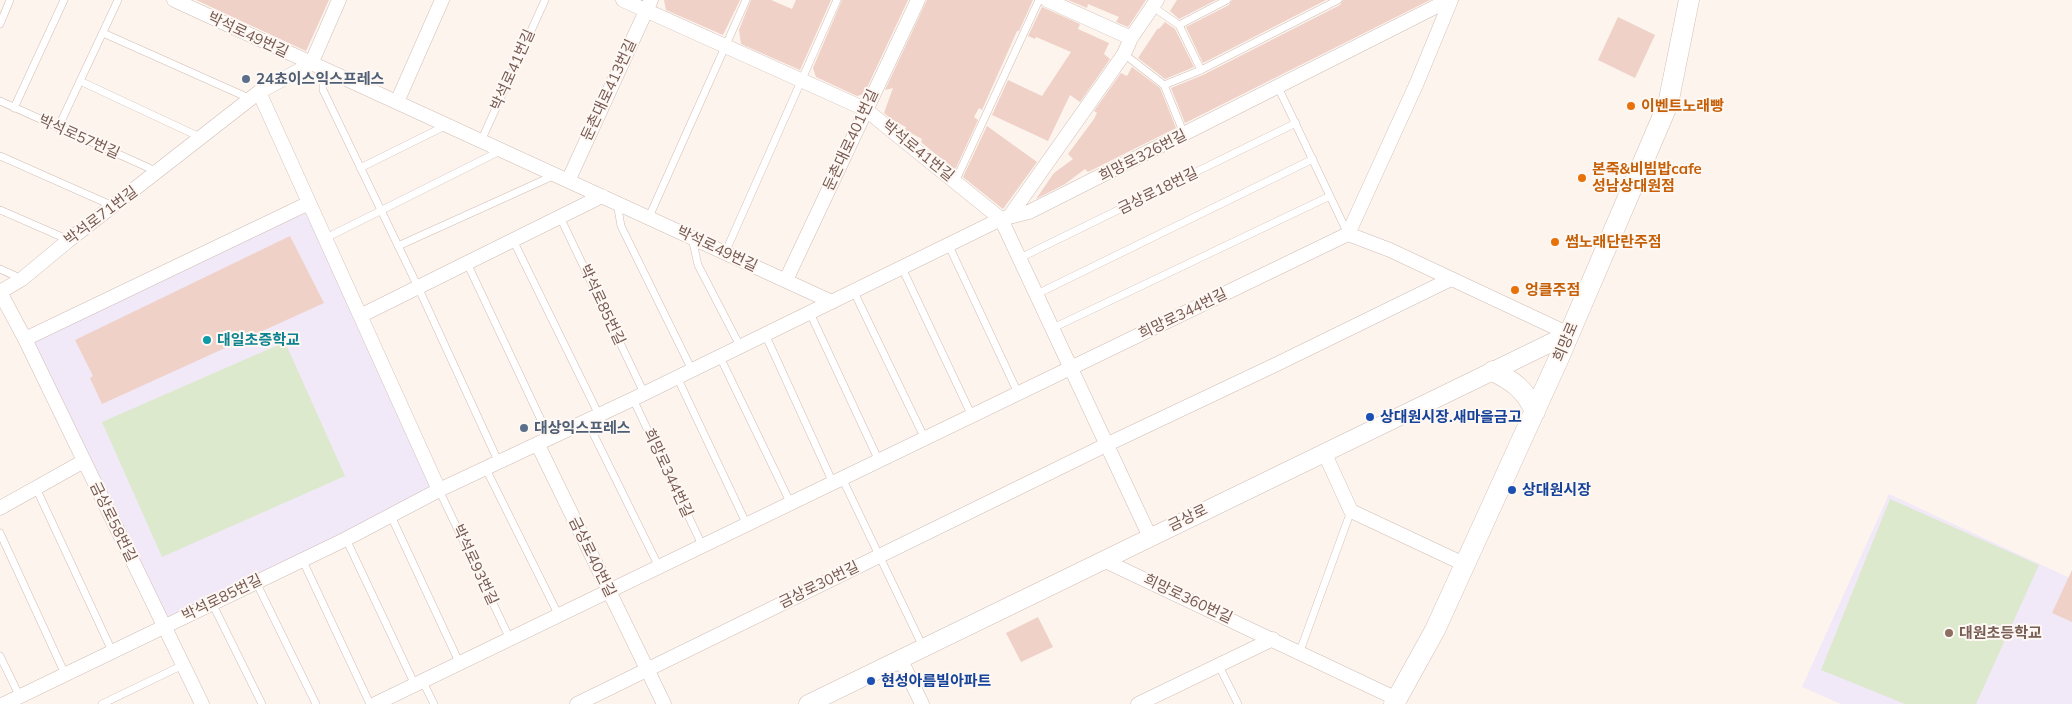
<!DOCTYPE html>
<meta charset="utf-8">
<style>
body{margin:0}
canvas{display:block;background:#fcf4ed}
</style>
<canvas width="2072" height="704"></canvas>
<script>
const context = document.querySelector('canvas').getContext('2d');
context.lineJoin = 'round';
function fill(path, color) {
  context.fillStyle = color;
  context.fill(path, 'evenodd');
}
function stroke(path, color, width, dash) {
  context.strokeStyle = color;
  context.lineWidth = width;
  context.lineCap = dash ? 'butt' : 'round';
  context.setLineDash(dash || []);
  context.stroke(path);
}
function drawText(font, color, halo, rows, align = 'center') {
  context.font = font + ' Mulish,"Noto Sans KR",sans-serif';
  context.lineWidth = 4;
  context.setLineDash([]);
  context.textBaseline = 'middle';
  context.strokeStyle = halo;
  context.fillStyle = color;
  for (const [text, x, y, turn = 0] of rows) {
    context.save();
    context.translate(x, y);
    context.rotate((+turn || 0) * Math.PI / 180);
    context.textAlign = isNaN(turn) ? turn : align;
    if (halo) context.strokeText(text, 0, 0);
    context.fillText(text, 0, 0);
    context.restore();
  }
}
fill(new Path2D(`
 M308,206l126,284 -268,129 -141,-280z
 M1889,494l183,85v125h-231l-39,-17z`), '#f1e9f8');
fill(new Path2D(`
 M285,342l60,134 -183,81 -60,-135z
 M1890,499l149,66 -63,139h-71l-84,-34z`), '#dce9cc');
fill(new Path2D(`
 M196,0h133l-23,51z
 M664,0h76l-17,35 -57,-25z
 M751,0h20l21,9 4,-9h35l-31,70 -59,-26 -2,-14z
 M842,0h66l-44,94 -7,2 -41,-19 -3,-9z
 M927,0h106l-14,31h-2l-35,79 -3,-2 -5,9 4,3 -23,50 -34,-28 1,-3 -17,-9 1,-3 -12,-6 -10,-8 9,-25 -8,2z
 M1068,0h78l-18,27 -12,-5 3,-5 -31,-13 -1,4z
 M1177,0h39l-37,19 -9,-8z
 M1232,0h94l-123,63 -17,-36 43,-22z
 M1343,0h87l-245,123 -14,-35 32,-13 137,-70z
 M1042,7l38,17 -2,5 31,14 -5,11 6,5 -30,43 -10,-7 -22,46 -56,-26 16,-35 34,16 29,-44 -35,-15 -1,2 -7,-3z
 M1618,17l37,18 -20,43 -37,-18z
 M1165,22l10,7 19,38 -29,12 -27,-21 20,-30 1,1z
 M1132,67l28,21 16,40 -88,44 -3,-3 -20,15 -29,15 18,-26 19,-14 -5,-5 26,-35 3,-6 -3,-2 27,-38 6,3z
 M987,126l50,36 -34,47 -40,-32z
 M290,236l34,67 -222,101 -12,-26 3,-2 -18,-36z
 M2072,570v52l-20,-9z
 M1038,617l15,30 -32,15 -15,-29z`), '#efd1c7');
const service = new Path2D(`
 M1153,7l26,18 22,45
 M0,24l10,-24
 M1179,25l48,-25
 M103,33l148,66
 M1124,54l40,31 20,49
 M323,69v21l95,197 81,176
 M80,81l122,57
 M1164,85l37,-15 137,-70
 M1278,87l70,147
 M0,101l158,71
 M14,108l50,-108
 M58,128l60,-128
 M481,141l64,-141
 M0,156l113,50
 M360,168l87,-43
 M955,182l84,-182
 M617,203l4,23 71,144
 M0,210l69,30
 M560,217l84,176
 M649,217l97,-217
 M326,238l174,-87
 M692,238l6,27 42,81
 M513,240l86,175
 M398,246l157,-71
 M949,246l69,147
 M725,253l112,-253
 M1020,258l276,-135
 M467,263l83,176
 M902,268l70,148
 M0,269l22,10
 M854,292l71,147
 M1037,294l276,-135
 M810,313l69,148
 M1053,328l277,-132
 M765,334l68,149
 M720,357l71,147
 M677,377l70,148
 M633,399l70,148
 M587,421l72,146
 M486,469l73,147
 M842,478l81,169
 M36,488l76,163
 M439,490l71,149
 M391,516l69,148
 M0,533l65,141
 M346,539l69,146
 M302,559l68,145
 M256,582l60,122
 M212,603l50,101
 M1300,651l51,-140
 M0,656l20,41
 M1218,664l20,40
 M423,682l11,22
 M102,704l81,-39`);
const minor = new Path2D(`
 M174,0l658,302
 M623,0l242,109 136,110 149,318
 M1047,0l84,38
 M259,92l180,398
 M397,102l45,-102
 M568,181l83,-181
 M1009,217l115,-163 7,-16 26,-38
 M1348,234l42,16 179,84
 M786,280l132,-280
 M0,292l25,47 177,365
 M0,292l22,-13 47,-39 190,-148 52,-28 28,-64
 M362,315l240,-119
 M25,339l284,-136
 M538,445l126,259
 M1324,452l27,59 113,53
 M0,508l84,-47
 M1103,560l294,139
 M900,658l22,46
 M4,704l342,-165 93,-49 194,-91 368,-180 28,-7 420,-212
 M375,704l973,-470 68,-149 35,-85
 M577,704l531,-260 169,-80 174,-85
 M1138,704l135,-65`);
const tertiary = new Path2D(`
 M808,704l761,-370`);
const secondary = new Path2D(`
 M1493,371c20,10 33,19 42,41
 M1394,704l41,-74 123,-270 110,-256 21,-104`);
stroke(service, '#d0bdb5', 8);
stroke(minor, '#d0bdb5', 15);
stroke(tertiary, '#d0bdb5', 19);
stroke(secondary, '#d3bdb3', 21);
stroke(service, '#fff', 7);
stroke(minor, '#fff', 14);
stroke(tertiary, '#fff', 18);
stroke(secondary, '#fff', 20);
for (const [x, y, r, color] of [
 [246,79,5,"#5c6f8a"],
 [1631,106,5,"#e8710a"],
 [1582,178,5,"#e8710a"],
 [1555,242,5,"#e8710a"],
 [1515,290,5,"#e8710a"],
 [207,340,5,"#0f9aa8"],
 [1370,417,5,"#1a4fb4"],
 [524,428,5,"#5c6f8a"],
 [1512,490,5,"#1a4fb4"],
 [1949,633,5,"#8d6e63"],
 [871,681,5,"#1a4fb4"]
]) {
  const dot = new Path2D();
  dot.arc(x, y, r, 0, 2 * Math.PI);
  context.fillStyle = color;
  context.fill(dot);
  stroke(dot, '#fef8f4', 2);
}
drawText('15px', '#765951', '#fef8f4', [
 ["박석로49번길",248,35,25],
 ["박석로41번길",513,70,-66],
 ["둔촌대로413번길",609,90,-65],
 ["박석로57번길",79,137,24],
 ["둔촌대로401번길",851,140,-65],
 ["박석로41번길",918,151,39],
 ["희망로326번길",1143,156,-27],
 ["금상로18번길",1158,191,-26],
 ["박석로71번길",101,216,-37],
 ["박석로49번길",717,249,25],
 ["박석로85번길",602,305,65],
 ["희망로344번길",1183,314,-26],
 ["희망로",1566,342,-67],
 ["희망로344번길",668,473,65],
 ["금상로",1188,518,-26],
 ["금상로58번길",113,522,64],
 ["금상로40번길",592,557,64],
 ["박석로93번길",475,565,65],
 ["금상로30번길",819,585,-26],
 ["박석로85번길",222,598,-26],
 ["희망로360번길",1188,599,25]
]);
drawText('bold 15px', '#4e5e75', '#fef8f4', [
 ["24쵸이스익스프레스",256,79],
 ["대상익스프레스",534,428]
], 'left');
drawText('bold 15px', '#c56008', '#fef8f4', [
 ["이벤트노래빵",1641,106],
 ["본죽&비빔밥cafe",1592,169],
 ["성남상대원점",1592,186],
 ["썸노래단란주점",1565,242],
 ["엉클주점",1525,290]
], 'left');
drawText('bold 15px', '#0d838f', '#fef8f4', [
 ["대일초증학교",217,340]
], 'left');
drawText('bold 15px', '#164399', '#fef8f4', [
 ["상대원시장.새마을금고",1380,417],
 ["상대원시장",1522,490],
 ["현성아름빌아파트",881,681]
], 'left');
drawText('bold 15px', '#785e54', '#fef8f4', [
 ["대원초등학교",1959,633]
], 'left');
</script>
